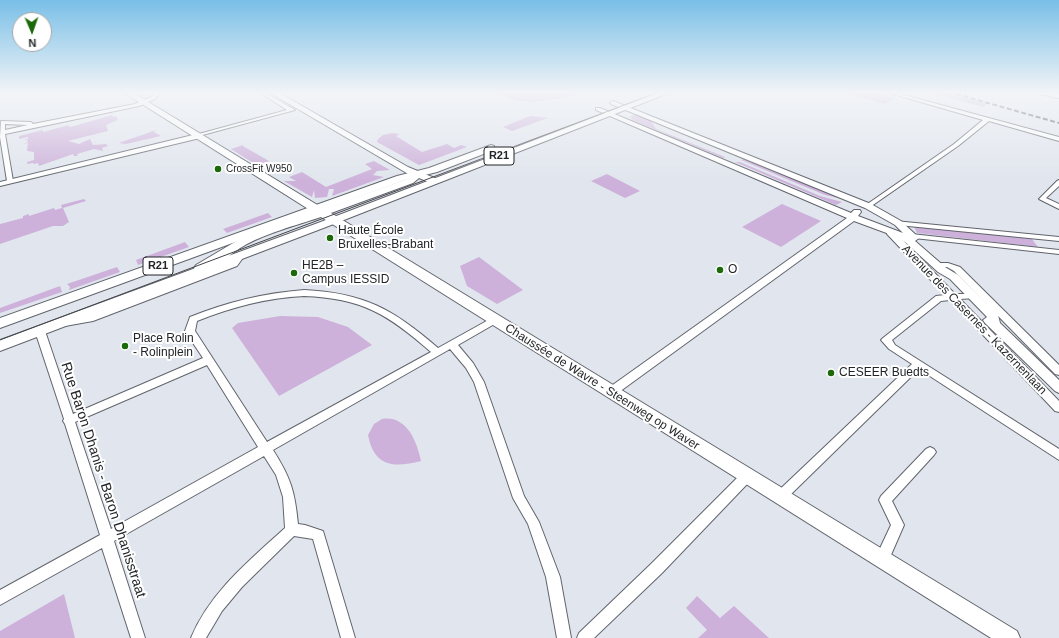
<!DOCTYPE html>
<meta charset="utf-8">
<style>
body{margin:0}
#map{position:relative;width:1059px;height:638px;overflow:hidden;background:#e1e6ee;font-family:Helvetica,sans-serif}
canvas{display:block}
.north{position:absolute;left:12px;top:12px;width:40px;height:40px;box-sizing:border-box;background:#fff;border:1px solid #a7a8a9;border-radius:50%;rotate:178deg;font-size:11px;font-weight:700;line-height:16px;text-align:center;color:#232528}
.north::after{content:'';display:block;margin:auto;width:14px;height:18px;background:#1b6908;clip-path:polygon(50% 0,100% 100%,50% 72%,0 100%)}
</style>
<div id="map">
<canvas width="1059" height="638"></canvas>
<div class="north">N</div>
</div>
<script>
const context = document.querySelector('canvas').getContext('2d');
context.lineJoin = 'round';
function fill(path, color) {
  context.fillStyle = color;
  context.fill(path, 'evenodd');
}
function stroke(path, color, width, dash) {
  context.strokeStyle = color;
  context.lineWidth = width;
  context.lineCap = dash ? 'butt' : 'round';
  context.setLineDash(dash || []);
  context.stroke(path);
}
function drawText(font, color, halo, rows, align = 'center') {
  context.font = font + ' Helvetica,sans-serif';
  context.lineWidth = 4;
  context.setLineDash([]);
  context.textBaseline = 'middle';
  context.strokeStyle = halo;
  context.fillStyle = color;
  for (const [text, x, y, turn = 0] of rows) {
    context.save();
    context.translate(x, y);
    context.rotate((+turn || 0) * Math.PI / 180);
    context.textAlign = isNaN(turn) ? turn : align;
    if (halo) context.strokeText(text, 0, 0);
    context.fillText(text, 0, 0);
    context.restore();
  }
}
fill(new Path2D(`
 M485,92h98l-18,6 -33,4 -18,-2 -13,-6z
 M843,92h31l22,6 -11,6z
 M927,92h16l44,12 -4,3z
 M636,114l15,7 5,8 69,28 -2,1 -93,-39 3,-1 -4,-1z
 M112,115l1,2 3,-1 2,4 -12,5 2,6 -40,10 11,3 11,-5 3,6 13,-1 2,2 -6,2 1,3 -9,-2 -17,5 1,2h-4l-1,-2 -34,12 -1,-3 -4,1 -1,-1 -6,1v-2l7,-2v-8l-7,-1 1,-8 -5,1 5,-2 -1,-2h-4l5,-1v-2l-9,2v-3l24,-6v2l26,-7v2l5,-1z
 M530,116l18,2 -36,13 -9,-4z
 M156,130l-2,2 7,4 -35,8 -7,-1z
 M392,133l8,1 -4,2 26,16 25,-8 7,4 7,-3 6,2 -48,18 -42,-23 1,-3 5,-4z
 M243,145v1l26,15 -11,5 -27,-17z
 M744,159l98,40 -17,-4 -84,-35z
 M374,161l16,9 -13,1 -4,4 11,2 -52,19 2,-7h-5l-2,8 -12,1 -1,-8 -2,7 -28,-16h12l-7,-4 13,-5 24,15 46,-18 -7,-5z
 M735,162h5l80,34 22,6 -6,3z
 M607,174l33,17 -15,7 -34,-17z
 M84,199l2,2 -23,7 6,14 -6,4h-10l-53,18v-20l23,-6v-2l6,-2v2l25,-8 1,2 7,-2 -1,-3z
 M782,204l39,17 -40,26 -39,-20z
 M268,213l4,4 -45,16 -4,-4z
 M913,224l119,15 6,8 -121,-14z
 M185,242l4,5 -51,18 -2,-5z
 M479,257l44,33 -26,14 -30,-18 -7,-20z
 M117,267l3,5 -51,18 1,-3 -3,-3z
 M60,286l2,6 -62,21v-5z
 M280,316l38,1 30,10 24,18 -93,51 -47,-68 6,-5z
 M382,419c25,-4 35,23 39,42 -27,7 -47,6 -53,-26l6,-11z
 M64,594l11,44h-75v-7z
 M697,596l23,22 14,-12 35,32h-71l9,-8 -21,-22z`), '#cdb1da');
const minor = new Path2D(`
 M155,92h6l-6,7 -16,7 -134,28 8,47 -3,2 -3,-2 -7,-44 1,-16 30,1 2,2 102,-20 16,-7zM5,124l23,1 -23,5z
 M259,92h5l31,18 -100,27v-2l92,-25z
 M886,92h7l166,45v4l-70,-20 -31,25 -88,61h-4v-2l88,-61 29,-24z
 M1059,180v6l-13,12 13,6v5l-20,-10 18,-18z
 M895,221l164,16v4l-161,-16 -4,-2z
 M887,230h6l62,64h20l1,2 -1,2 -15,1 99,102v11l-4,-1 -105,-111 -9,1 -49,39 3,5 164,104v11l-140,-91 -135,132 -4,1 -4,-1 -2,-4 2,-4 136,-129 -23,-15 -8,-9 2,-2 53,-42 9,-1 -58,-61z
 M902,233l157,17v4l-154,-17 -4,-2z
 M238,253h6l1,2 -8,11 -144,55 -28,5 -5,-3 5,-3 24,-4 142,-54z
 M934,263h14l12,4 99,98v10l-4,-1 -101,-103 -7,-4h-13l-1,-2z
 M304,290c60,3 89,19 134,58l54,-30h6l2,2 -2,2 -40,23 15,18 11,19 40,114 15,26 21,55 11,61h-14l-11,-61 -18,-53 -15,-26 -39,-116 -8,-14 -16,-19 -177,101c18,28 22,42 25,74l7,1 18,6 32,107h-14l-28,-99 -19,-3 -52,51 -20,24 -16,27h-15c19,-46 59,-78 94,-110l-2,-31 -7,-22 -12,-19 -150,85 31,97h-14l-29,-90 -102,57v-15l100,-55 -35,-111 -2,-3 1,-2 -29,-88 2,-2 3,-1 5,3 28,83 130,-56 -18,-27 5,-14c37,-15 74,-24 114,-27zM304,296c57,2 84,18 127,56l-164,90 -72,-111 2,-10c35,-14 69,-23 107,-25zM207,365l51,82 -147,82 -36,-107z
 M930,447l4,2 2,3 -2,3 -42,46 12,24 -17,39 -5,1 -5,-1 -2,-5 16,-34 -12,-25 2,-4 45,-47z
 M747,471l4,1 2,4 -2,4 -89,93 -68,65h-17l2,-5 73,-70 91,-91z`);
const tertiary = new Path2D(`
 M613,101l258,103 30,17 16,15 2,2 -4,3 30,26 13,8 40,40 2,8 59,57v13l-4,-2 -70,-68 -2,-3 4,-3 -37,-38 -12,-7 -33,-30 -13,-7 -38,-14 -239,174 -4,2 -4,-2 -2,-3 2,-3 240,-171 -251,-108v-2h4l251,105 3,-3h6l1,2 -3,4 45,17 -8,-8 -30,-17 -254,-104 -1,-1z
 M197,134h3v4l-200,48v-4z`);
const secondary = new Path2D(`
 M123,92h9l192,117 83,-30 3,-2v-2l-141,-83h9l130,75 29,12v4h-6l-12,-5 -6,5 -82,30 686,418 3,7h-29l-670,-421c-24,8 -58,17 -79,30 -13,7 -30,27 -46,24l-2,-3 2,-3 44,-26 73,-27z
 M1038,92l21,2v4l-20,-4z`);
const primary = new Path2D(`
 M660,92h11l-345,135 -326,124v-11l318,-117z
 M491,145l3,1v4l-57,22 -32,8 -405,148v-10l397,-142 32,-8z`);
stroke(minor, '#61646c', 2);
stroke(tertiary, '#61646c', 2);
stroke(secondary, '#61646c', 2);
stroke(primary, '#61646c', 2);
fill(minor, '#fff');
fill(tertiary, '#fff');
fill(secondary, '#fff');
fill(primary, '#fff');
stroke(new Path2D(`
 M0,340l659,-248`), '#424448', 1);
stroke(new Path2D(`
 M949,92l110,31`), '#424448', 2, [5, 2.5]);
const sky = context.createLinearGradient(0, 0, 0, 181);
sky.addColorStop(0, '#79bfe7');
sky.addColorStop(0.51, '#f2f4f7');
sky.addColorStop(1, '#f2f4f700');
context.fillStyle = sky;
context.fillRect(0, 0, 1059, 181);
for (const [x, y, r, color] of [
 [218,169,4,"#1b6908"],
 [330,238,4,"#1b6908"],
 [720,270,4,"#1b6908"],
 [294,273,4,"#1b6908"],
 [125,346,4,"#1b6908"],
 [831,373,4,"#1b6908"]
]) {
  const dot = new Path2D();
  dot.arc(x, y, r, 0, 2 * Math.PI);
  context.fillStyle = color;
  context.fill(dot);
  stroke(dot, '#fff', 1.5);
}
drawText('10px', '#232528', '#fff', [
 ["CrossFit W950",226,169]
], 'left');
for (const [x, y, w] of [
 [499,156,30],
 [158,266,30]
]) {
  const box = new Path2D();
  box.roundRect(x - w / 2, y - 9, w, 18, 3);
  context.fillStyle = '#fff';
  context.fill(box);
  stroke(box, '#232528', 1);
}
drawText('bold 11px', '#232528', null, [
 ["R21",499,156],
 ["R21",158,266]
]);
drawText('12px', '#232528', '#fff', [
 ["Haute École",338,231],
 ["Bruxelles-Brabant",338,245],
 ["HE2B –",302,266],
 ["Campus IESSID",302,280],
 ["O",728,270],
 ["Place Rolin",133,339],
 ["- Rolinplein",133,353],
 ["CESEER Buedts",839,373]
], 'left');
drawText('12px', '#232528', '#fff', [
 ["Avenue des Casernes - Kazernenlaan",974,320,46],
 ["Chaussée de Wavre - Steenweg op Waver",602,387,32]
]);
drawText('14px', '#232528', '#fff', [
 ["Rue Baron Dhanis - Baron Dhanisstraat",103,480,72]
]);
</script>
